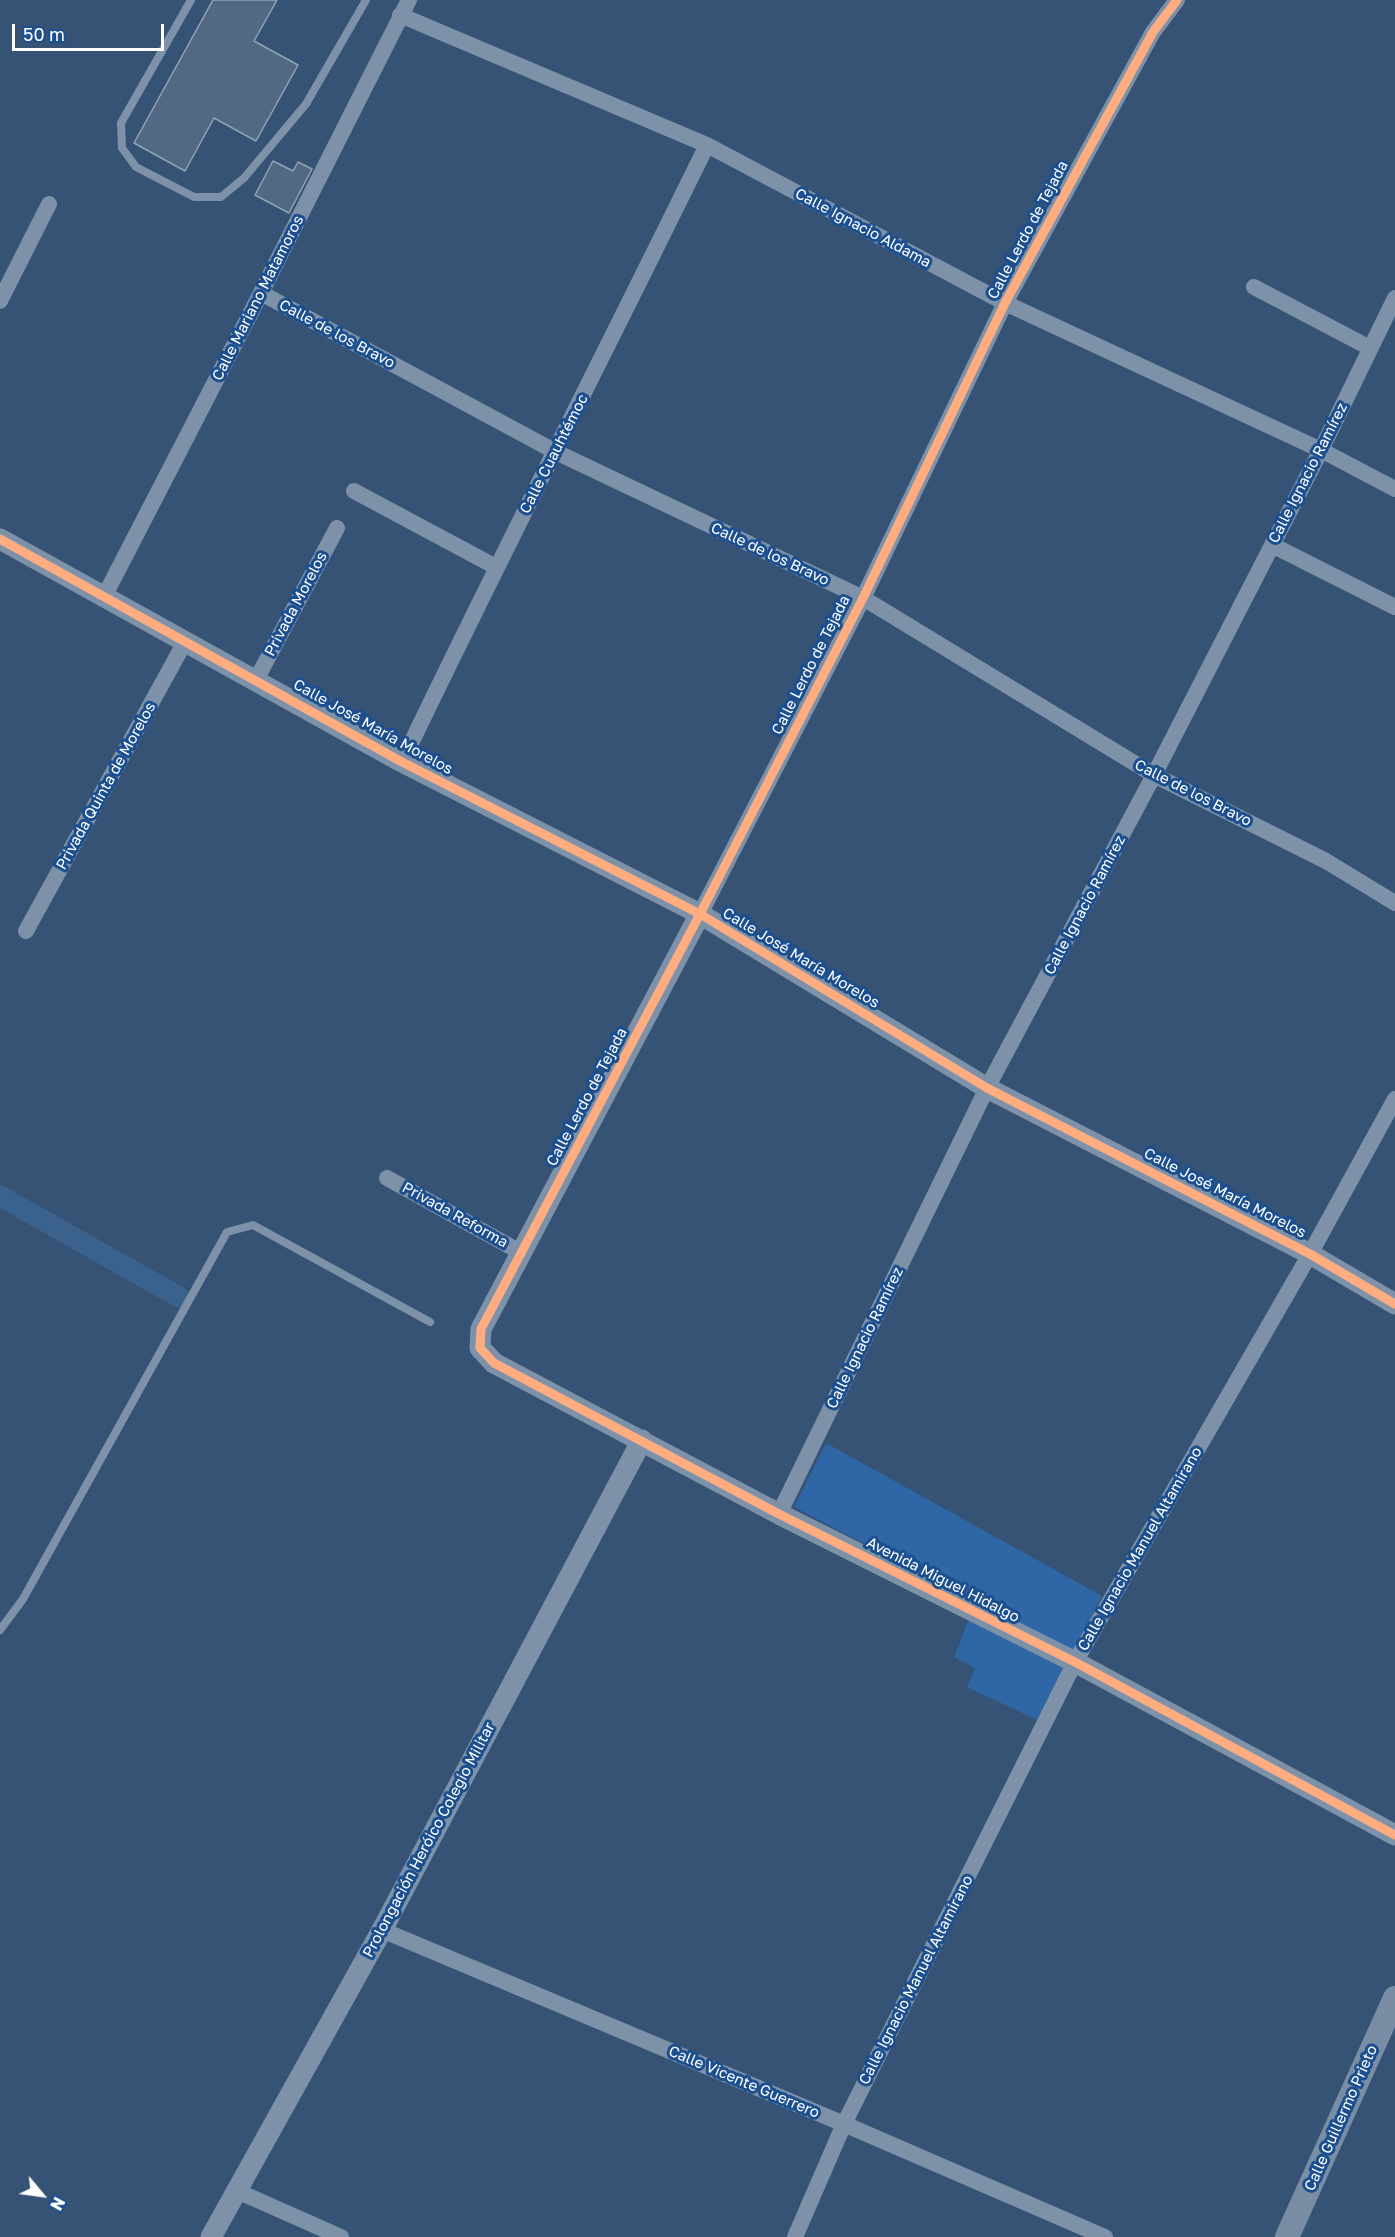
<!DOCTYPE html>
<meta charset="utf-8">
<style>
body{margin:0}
#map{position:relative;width:1395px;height:2237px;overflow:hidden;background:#365274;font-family:"Golos Text",sans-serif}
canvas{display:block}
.north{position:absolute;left:12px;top:2165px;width:60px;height:60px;-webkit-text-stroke:4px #1b4f8f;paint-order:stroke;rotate:119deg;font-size:16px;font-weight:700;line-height:24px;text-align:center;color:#fff}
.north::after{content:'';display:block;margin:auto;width:21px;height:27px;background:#fff;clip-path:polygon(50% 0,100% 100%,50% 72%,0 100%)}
.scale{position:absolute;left:12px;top:24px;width:152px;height:27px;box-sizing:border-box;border:3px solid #fff;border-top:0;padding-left:8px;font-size:18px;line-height:21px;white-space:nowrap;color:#fff;-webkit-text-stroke:4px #1b4f8f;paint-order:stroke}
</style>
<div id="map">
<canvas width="1395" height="2237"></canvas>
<div class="north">N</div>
<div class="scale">50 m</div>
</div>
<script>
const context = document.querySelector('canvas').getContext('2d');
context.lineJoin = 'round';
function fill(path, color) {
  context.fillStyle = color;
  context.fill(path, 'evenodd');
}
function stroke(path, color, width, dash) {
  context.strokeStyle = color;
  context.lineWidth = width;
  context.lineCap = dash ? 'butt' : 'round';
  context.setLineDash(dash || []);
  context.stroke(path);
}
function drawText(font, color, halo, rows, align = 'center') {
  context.font = font + ' "Golos Text",sans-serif';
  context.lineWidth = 6;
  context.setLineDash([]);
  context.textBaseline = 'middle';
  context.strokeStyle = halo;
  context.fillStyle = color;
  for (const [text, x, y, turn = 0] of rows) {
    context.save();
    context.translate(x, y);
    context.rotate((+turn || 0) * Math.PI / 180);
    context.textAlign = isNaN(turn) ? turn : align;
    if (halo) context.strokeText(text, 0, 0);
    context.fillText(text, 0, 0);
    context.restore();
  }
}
fill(new Path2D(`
 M826,1443l276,153 -29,57 -279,-146z
 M972,1611l94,53 -29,56 -70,-33 8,-19 -21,-11z`), '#2f66a5');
stroke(new Path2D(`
 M0,1196l179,101`), '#3b618d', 21);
const building = new Path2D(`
 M213,0h64l-23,41 44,24 -42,76 -42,-23 -29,53 -51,-28z
 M273,161l20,10 5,-9 14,7 -23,44 -34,-18z`);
fill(building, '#526984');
stroke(building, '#92a2b6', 1.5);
stroke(new Path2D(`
 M191,0l-70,123 1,25 14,19 58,30h27l23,-19 62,-74 60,-104
 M0,1630l23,-31 204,-367 26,-7 177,97`), '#7d92a8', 8);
stroke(new Path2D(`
 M400,15l307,130 298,158 316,147 74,39
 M1254,287l116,61
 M261,293l295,159 307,146 291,177 172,86 69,42
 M0,301l49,-97
 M354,491l142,76
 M1272,545l123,62
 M105,595l156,-302 148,-293
 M256,680l81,-152
 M402,762c99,-207 204,-411 305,-617
 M700,914l163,-316 142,-295 148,-271 24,-32
 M26,931l160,-291
 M387,1178l135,75
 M779,1514l208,-426 167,-313 167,-325 74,-152
 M382,1930l462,194 261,113
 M237,2191l104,46
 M795,2237l49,-113 231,-462 235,-408 85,-155`), '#7d92a8', 16);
stroke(new Path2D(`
 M0,539l402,223 298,152 287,174 323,166 85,50
 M700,914l-219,415 -1,19 14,15 285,151 296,148 320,173
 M211,2237l171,-307 260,-490`), '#7d92a8', 21);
stroke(new Path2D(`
 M1287,2237l108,-239`), '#798da4', 24);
stroke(new Path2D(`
 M1177,0l-24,32 -148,271 -142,295 -163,316 -219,415 -1,19 14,15 285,151 296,148 320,173
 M0,539l402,223 298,152 287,174 323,166 85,50`), '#ffac80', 9);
drawText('15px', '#fff', '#1b4f8f', [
 ["Calle Ignacio Aldama",863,228,28],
 ["Calle Lerdo de Tejada",1028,230,-62],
 ["Calle Mariano Matamoros",258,298,-63],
 ["Calle de los Bravo",337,334,28],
 ["Calle Cuauhtémoc",554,454,-63],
 ["Calle Ignacio Ramírez",1308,473,-63],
 ["Calle de los Bravo",770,554,25],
 ["Privada Morelos",296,604,-62],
 ["Calle Lerdo de Tejada",811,665,-63],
 ["Calle José María Morelos",373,727,29],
 ["Privada Quinta de Morelos",106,786,-61],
 ["Calle de los Bravo",1193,793,27],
 ["Calle Ignacio Ramírez",1085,905,-62],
 ["Calle José María Morelos",801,958,31],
 ["Calle Lerdo de Tejada",587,1097,-62],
 ["Calle José María Morelos",1225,1193,27],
 ["Privada Reforma",455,1215,29],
 ["Calle Ignacio Ramírez",865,1338,-64],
 ["Calle Ignacio Manuel Altamirano",1140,1549,-60],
 ["Avenida Miguel Hidalgo",943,1580,27],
 ["Prolongación Heróico Colegio Militar",429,1840,-62],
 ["Calle Ignacio Manuel Altamirano",916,1980,-63],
 ["Calle Vicente Guerrero",744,2082,23],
 ["Calle Guillermo Prieto",1341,2118,-66]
]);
</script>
